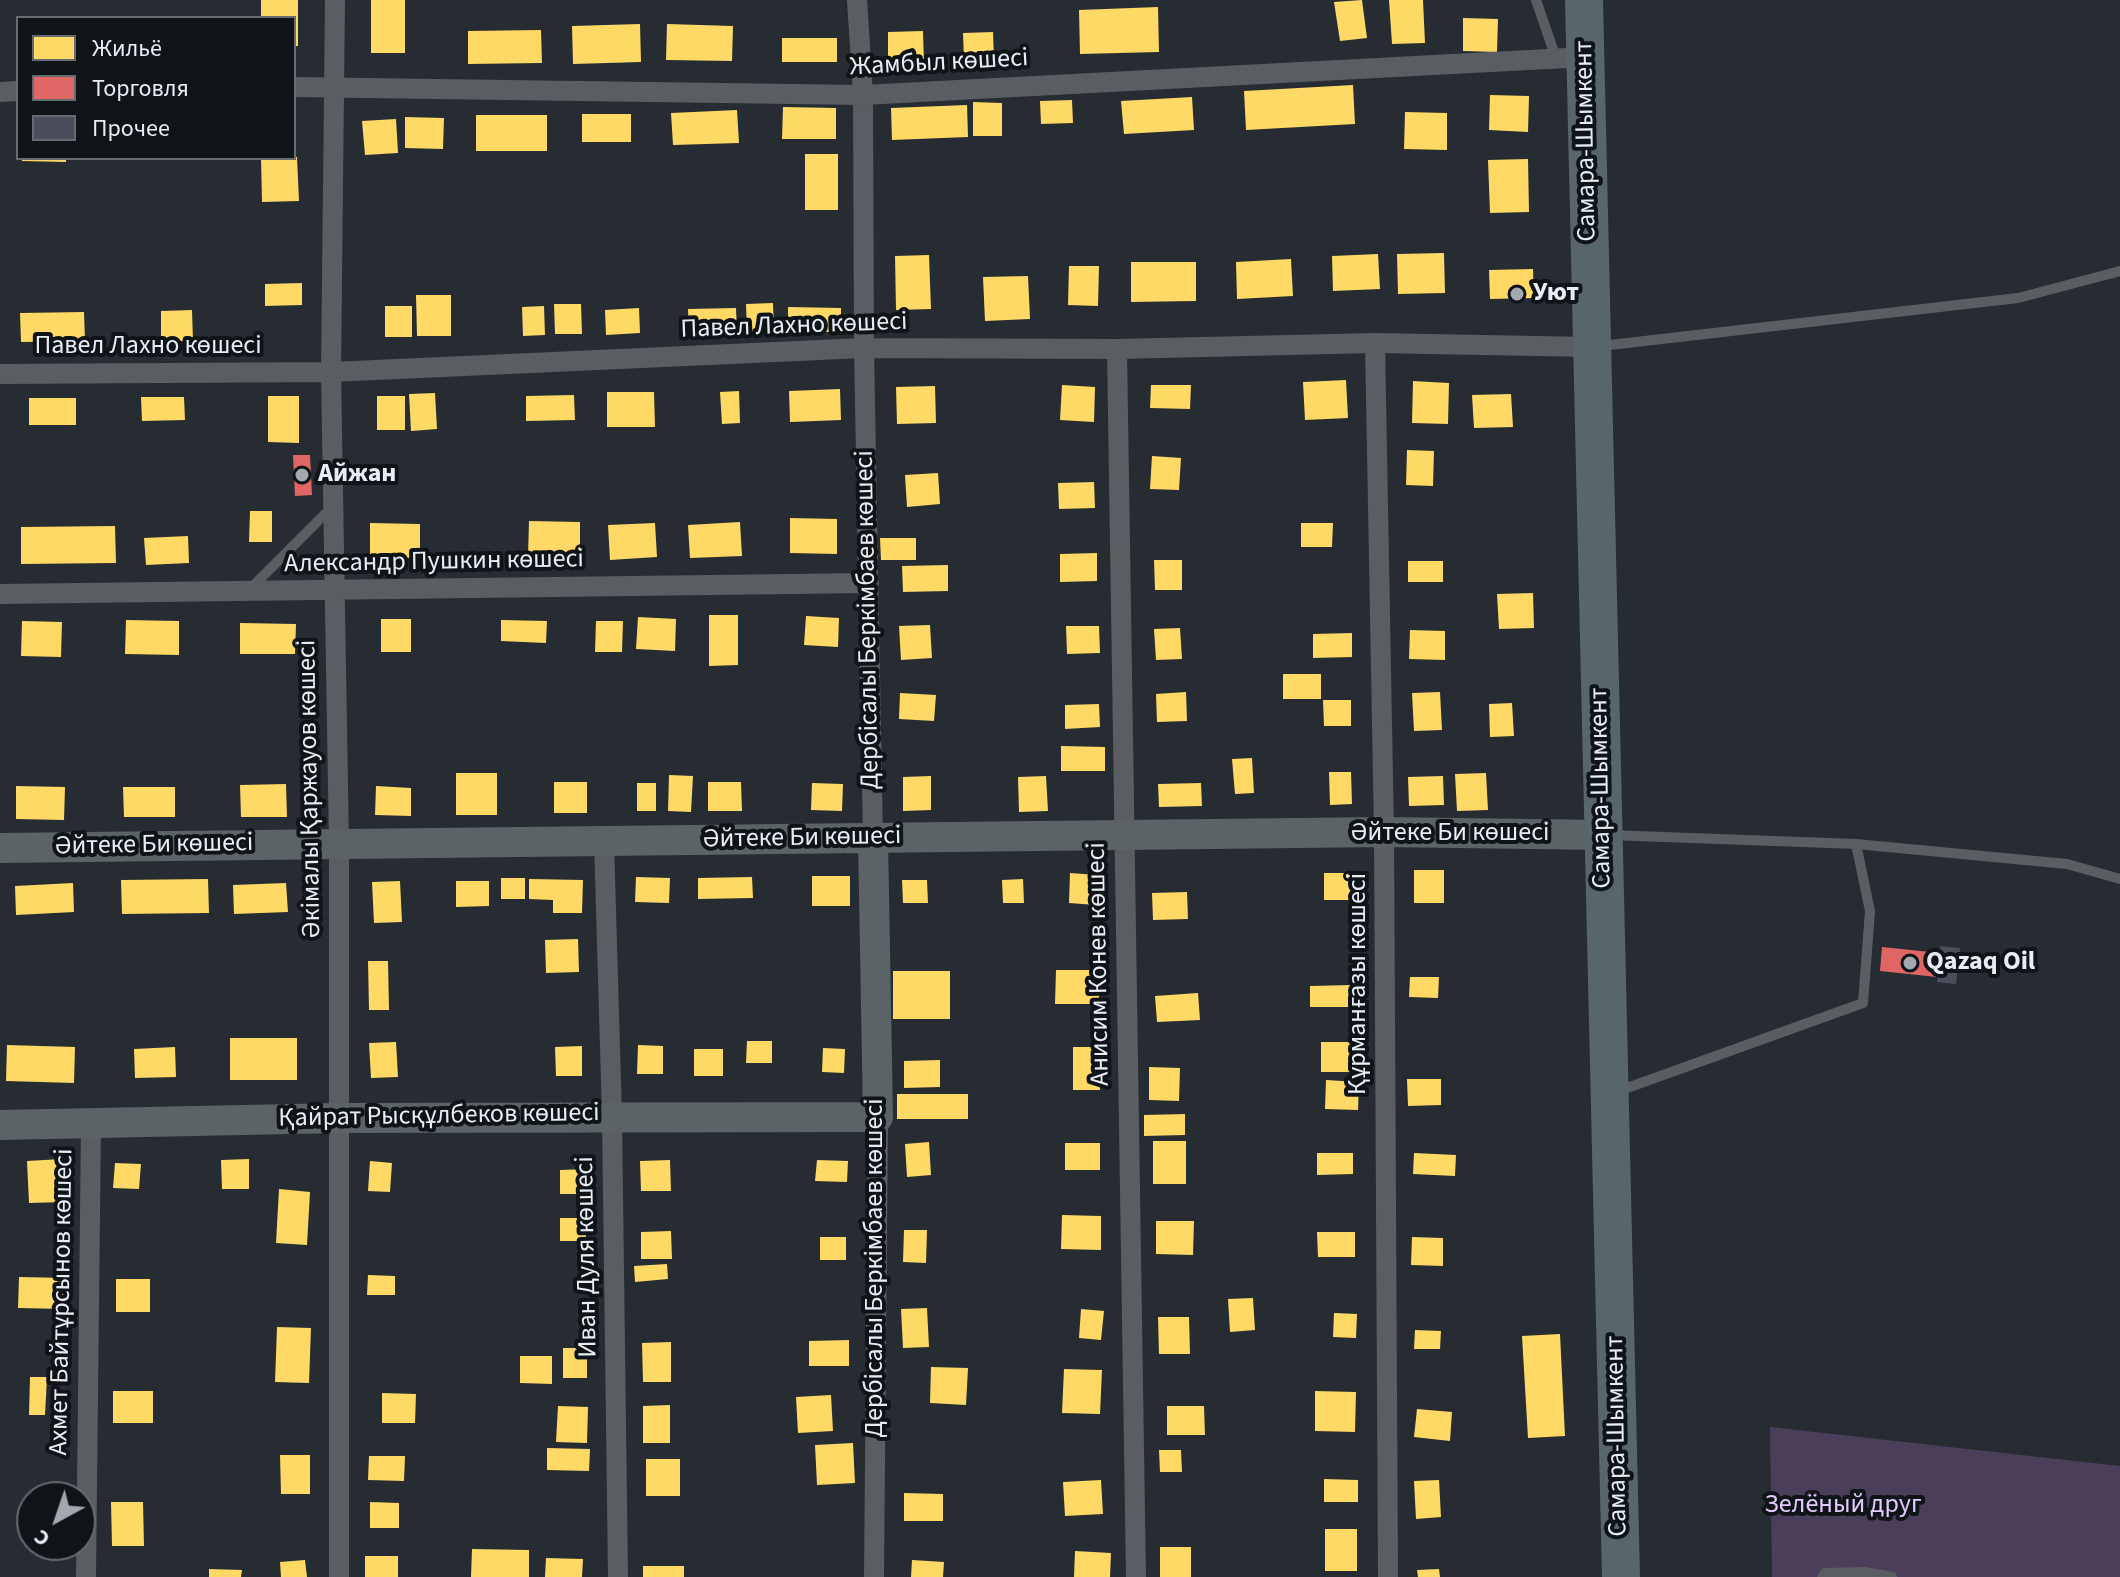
<!DOCTYPE html>
<meta charset="utf-8">
<style>
body{margin:0}
#map{position:relative;width:2120px;height:1577px;overflow:hidden;background:#262c31;font-family:"Source Sans 3",sans-serif}
canvas{display:block}
.legend{position:absolute;left:16px;top:16px;width:280px;height:144px;box-sizing:border-box;background:#0f1418;border:2px solid #656b70;margin:0;padding:10px 14px;list-style:none;font-size:24px;color:#e7edf3}
.legend li{display:flex;align-items:center;gap:16px;height:40px}
.legend b{width:40px;border:2px solid #656b70}
.north{position:absolute;left:16px;top:1481px;width:80px;height:80px;box-sizing:border-box;background:#0f1418;border:2px solid #656b70;border-radius:50%;rotate:220deg;font-size:22px;font-weight:700;line-height:32px;text-align:center;color:#e7edf3}
.north::after{content:'';display:block;margin:auto;width:28px;height:36px;background:#a3a9af;clip-path:polygon(50% 0,100% 100%,50% 72%,0 100%)}
</style>
<div id="map">
<canvas width="2120" height="1577"></canvas>
<ul class="legend">
<li><b style="height:22px;background:#ffd966"></b>Жильё</li>
<li><b style="height:22px;background:#e06666"></b>Торговля</li>
<li><b style="height:22px;background:#4a4e5b"></b>Прочее</li>
</ul>
<div class="north">С</div>
</div>
<script>
const context = document.querySelector('canvas').getContext('2d');
context.lineJoin = 'round';
function fill(path, color) {
  context.fillStyle = color;
  context.fill(path, 'evenodd');
}
function stroke(path, color, width, dash) {
  context.strokeStyle = color;
  context.lineWidth = width;
  context.lineCap = dash ? 'butt' : 'round';
  context.setLineDash(dash || []);
  context.stroke(path);
}
function drawText(font, color, halo, rows, align = 'center') {
  context.font = font + ' "Source Sans 3",sans-serif';
  context.lineWidth = 8;
  context.setLineDash([]);
  context.textBaseline = 'middle';
  context.strokeStyle = halo;
  context.fillStyle = color;
  for (const [text, x, y, turn = 0] of rows) {
    context.save();
    context.translate(x, y);
    context.rotate((+turn || 0) * Math.PI / 180);
    context.textAlign = isNaN(turn) ? turn : align;
    if (halo) context.strokeText(text, 0, 0);
    context.fillText(text, 0, 0);
    context.restore();
  }
}
fill(new Path2D(`
 M1770,1427l350,39v111h-348z`), '#4b3e5b');
fill(new Path2D(`
 M261,0h37v46h-4v-28h-33z
 M371,0h34v53h-34z
 M1362,0l5,38 -27,3 -6,-39z
 M1389,0h34l2,43 -33,1z
 M1158,7l1,45 -79,2 -1,-44z
 M1463,18l35,1 -1,33 -34,-1z
 M640,24l1,38 -68,2 -1,-38z
 M667,24l66,2 -1,35 -66,-1z
 M541,30l1,33 -74,1v-33z
 M923,31l1,34h-36v-33z
 M993,32l1,27 -30,1 -1,-27z
 M782,38h55v24h-55z
 M1353,85l2,39 -109,6 -2,-39z
 M1490,95l39,1 -1,36 -39,-2z
 M1192,97l2,33 -70,4 -3,-33z
 M1072,100l1,23 -32,1 -1,-23z
 M973,102l29,1v33h-29z
 M967,105l1,32 -76,3 -1,-32z
 M783,107l53,1v31h-54z
 M737,110l2,33 -66,2 -2,-32z
 M1405,112l42,1v37l-43,-1z
 M582,114h49v28h-49z
 M476,115h71v36h-71z
 M405,117l39,1 -1,31 -38,-1z
 M396,119l2,34 -33,2 -3,-34z
 M805,154h33v56h-33z
 M294,157h3l2,44 -37,1 -1,-44z
 M22,158h44v4l-44,-1z
 M1528,159l1,53 -39,1 -2,-53z
 M1444,253l1,40 -47,1 -1,-40z
 M1378,254l2,35 -47,2 -1,-35z
 M929,255l2,54 -35,1 -1,-54z
 M1291,259l2,37 -56,3 -1,-37z
 M1131,262h65v39l-65,1z
 M1069,266h30l-1,40 -30,-1z
 M1533,269l1,29 -44,1 -1,-29z
 M1028,276l2,43 -45,2 -2,-44z
 M302,283v22l-37,1v-22z
 M416,295h35v41h-34z
 M773,303l1,29 -27,1 -1,-29z
 M554,304h27l1,30h-27z
 M385,306h27v31h-27z
 M544,306l1,29 -22,1 -1,-29z
 M788,307l53,1v24h-53z
 M639,308l1,25 -34,2 -1,-25z
 M736,308l1,27 -48,1 -1,-27z
 M192,310l1,31h-32v-30z
 M84,312l1,29 -64,1 -1,-29z
 M1346,380l2,38 -43,2 -2,-38z
 M1413,381l36,2 -1,41 -36,-1z
 M1062,385l33,2 -1,35 -34,-2z
 M1151,385h40l-1,24 -40,-1z
 M935,386l1,37 -39,1 -1,-37z
 M840,389l1,31 -51,2 -1,-31z
 M739,391l1,32 -18,1 -2,-32z
 M607,392h47l1,35h-48z
 M435,393l2,36 -26,2 -2,-37z
 M1511,394l2,33 -39,1 -2,-33z
 M574,395l1,25 -49,1v-25z
 M268,396h31v47l-31,-1z
 M377,396h28v34h-28z
 M141,397h43l1,23 -43,1z
 M29,398h47v27h-47z
 M1407,450l27,1 -1,35 -27,-1z
 M1152,456l29,2 -2,32 -29,-1z
 M938,473l2,31 -33,3 -2,-32z
 M1094,482l1,26 -36,1 -1,-26z
 M250,511h22v31h-23z
 M790,518l47,1v35l-47,-1z
 M529,521l51,1v35h-52z
 M740,522l2,34 -52,2 -2,-33z
 M370,523l50,1v34l-50,-1z
 M655,523l2,34 -47,3 -2,-35z
 M1301,523h32l-1,24h-31z
 M115,526l1,37 -95,1v-37z
 M188,536l1,27 -43,2 -2,-27z
 M880,538h36v22h-35z
 M1097,553v28l-37,1v-28z
 M1154,560h28v30h-27z
 M1408,561h35v21h-35z
 M948,565v26l-45,1 -1,-26z
 M1533,593l1,35 -35,1 -2,-35z
 M709,615h29v50l-29,1z
 M806,616l33,2 -1,29 -34,-2z
 M638,617l38,2 -1,32 -39,-2z
 M381,619h30v33h-30z
 M126,620l53,1v34l-54,-1z
 M501,620l46,1 -1,22 -45,-2z
 M22,621l40,1 -1,35 -40,-1z
 M596,621h27l-1,31h-27z
 M240,623l56,1 -1,30h-55z
 M930,625l2,33 -31,2 -2,-34z
 M1066,626h33l1,27 -33,1z
 M1180,628l2,31 -26,1 -2,-31z
 M1410,630l35,1v29l-36,-1z
 M1352,633v24l-39,1v-24z
 M1283,674h38v25h-38z
 M1186,692l1,29 -30,1 -1,-28z
 M1440,692l2,38 -28,1 -2,-38z
 M900,693l36,2 -2,26 -35,-2z
 M1323,700h28v26h-27z
 M1512,703l2,33 -24,1 -1,-33z
 M1099,704l1,23 -35,2v-24z
 M1061,746l44,1v24h-44z
 M1252,758l2,35 -19,1 -3,-35z
 M1329,772h22l1,32 -22,1z
 M456,773h41v42h-41z
 M1486,773l2,37 -31,1 -2,-37z
 M669,775l24,1 -2,36 -23,-1z
 M931,776v34l-28,1v-34z
 M1046,776l2,35 -29,1 -1,-35z
 M1443,776l1,29 -35,1 -1,-29z
 M554,782h33v31h-33z
 M708,782h33l1,29h-34z
 M637,783h19v28h-19z
 M812,783l31,1 -1,27 -31,-1z
 M1201,783l1,23 -43,1 -1,-23z
 M286,784l1,33h-46l-1,-32z
 M16,786l49,1 -1,33 -48,-1z
 M376,786l35,2v28l-36,-1z
 M123,787h52v30h-51z
 M1414,870h30v33h-30z
 M1070,873l27,2 -1,30 -27,-2z
 M1324,873h27v27h-27z
 M812,876h38v30h-38z
 M636,877l34,1 -1,25 -34,-1z
 M752,877l1,21 -55,1v-21z
 M501,878h24v21h-24z
 M208,879l1,34 -87,1 -1,-34z
 M529,879l54,1 -1,33h-29v-13l-24,-1z
 M1023,879l1,24h-21l-1,-23z
 M902,880h25l1,23h-25z
 M400,881l2,41 -28,1 -2,-41z
 M456,881h33v25l-33,1z
 M73,883l1,29 -58,3 -1,-29z
 M286,883l2,29 -54,2 -1,-29z
 M1187,892l1,27 -35,1 -1,-27z
 M578,939l1,33 -33,1 -1,-33z
 M368,961h20l1,49h-20z
 M1056,970h43v34h-44z
 M893,971h57v48h-57z
 M1410,977h29l-1,21 -29,-1z
 M1352,985v22h-42v-21z
 M1198,993l2,27 -43,2 -2,-26z
 M230,1038h67v42h-67z
 M747,1041h25v22h-26z
 M396,1042l2,35 -27,1 -2,-35z
 M1321,1042h31v30h-31z
 M7,1045l68,2 -1,36 -68,-2z
 M638,1045l25,1v28h-26z
 M582,1046v30h-26l-1,-29z
 M175,1047l1,30 -41,1 -1,-29z
 M1073,1047h26l1,43h-27z
 M823,1048l22,1 -1,24 -22,-1z
 M694,1049h29v27h-29z
 M940,1060v27l-36,1v-27z
 M1149,1067l31,1 -1,33 -30,-1z
 M1407,1079h34v26l-33,1z
 M1326,1080l33,2 -1,28 -33,-1z
 M897,1094h71v25h-71z
 M1185,1114v21l-41,1v-21z
 M1153,1141h33v43h-33z
 M929,1142l2,33 -24,2 -2,-33z
 M1065,1143h35v27h-35z
 M1317,1153h36v21l-36,1z
 M1414,1153l42,2 -1,21 -42,-2z
 M62,1159l2,43 -35,1 -2,-42z
 M249,1159v30h-27l-1,-29z
 M670,1160l1,31h-30l-1,-30z
 M817,1160l31,1 -1,21 -32,-1z
 M370,1161l22,2 -2,29 -22,-1z
 M115,1163l26,1 -2,25 -26,-1z
 M587,1169v25h-27v-24z
 M279,1189l31,3 -3,53 -31,-2z
 M1062,1215l39,1v34l-40,-1z
 M560,1218h26v23h-26z
 M1156,1221h38l-1,34 -37,-1z
 M904,1230h23l-1,33 -23,-1z
 M671,1231l1,28h-31v-27z
 M1317,1232h38v25h-37z
 M820,1237h26v23h-26z
 M1412,1237l31,1v28l-32,-1z
 M667,1264l1,15 -33,3 -1,-16z
 M368,1275l27,1v19h-28z
 M19,1277l48,1 -1,31 -48,-1z
 M116,1279h34v33h-34z
 M1253,1298l2,32 -25,2 -2,-33z
 M927,1308l2,39 -26,1 -2,-39z
 M1081,1309l23,2 -3,29 -22,-2z
 M1334,1313l23,1 -1,24 -23,-1z
 M1158,1317h31l1,37h-31z
 M277,1327l34,1 -2,55 -34,-1z
 M1415,1330l26,1 -1,18h-26z
 M1560,1334l5,102 -37,2 -6,-102z
 M849,1340v26h-40v-25z
 M671,1342v40h-28l-1,-39z
 M563,1348h24v30h-24z
 M520,1356h32v28l-32,-1z
 M931,1367l37,1 -2,37 -36,-2z
 M1064,1369l38,1 -2,44 -38,-1z
 M30,1377h17l-2,38h-16z
 M113,1391h40v32h-40z
 M1315,1391l41,1 -1,40 -40,-1z
 M382,1393l34,1 -1,29h-33z
 M831,1395l2,36 -35,2 -2,-36z
 M670,1405v38h-27v-37z
 M558,1406l30,1 -1,36 -31,-1z
 M1167,1406h37l1,29h-38z
 M1417,1409l35,3 -2,29 -36,-4z
 M853,1443l2,40 -38,2 -2,-40z
 M547,1448l43,1 -1,22 -42,-1z
 M1159,1450h22l1,22h-22z
 M280,1455h30v39h-29z
 M369,1456h36l-1,25 -36,-1z
 M646,1459h34v37h-34z
 M1324,1479l34,1v22h-34z
 M1101,1480l2,34 -38,2 -2,-34z
 M1439,1480l2,37 -25,2 -2,-38z
 M32,1492h29l-1,5h-28z
 M904,1493l39,1v27h-39z
 M111,1502h32l1,44h-32z
 M370,1502l29,1v25h-29z
 M1325,1529h32v42h-32z
 M1160,1547h31v30h-31z
 M472,1549l57,1v27h-58z
 M1075,1551l36,2 -1,24h-36z
 M365,1556h33v21h-33z
 M546,1558l37,1 -1,18h-37z
 M305,1560l2,17h-26l-1,-15z
 M912,1560l32,2 -1,15h-32z
 M643,1566h41v11h-41z
 M209,1569l33,1 -1,7h-32z
 M1439,1569l1,8h-22l-1,-7z`), '#ffd966');
fill(new Path2D(`
 M293,455h17l2,40 -17,1z
 M1882,947l58,6 -3,24 -57,-6z`), '#e06666');
fill(new Path2D(`
 M1940,946l20,2 -4,36 -19,-2z`), '#4a4e5b');
stroke(new Path2D(`
 M1536,0l20,58
 M1601,346l417,-48 102,-27
 M249,590l82,-82
 M1609,835l247,9 211,20 53,15
 M1616,1092l247,-89 7,-92 -14,-67
 M1822,1577l3,-4 40,-1 27,5`), '#5a5e62', 10);
stroke(new Path2D(`
 M335,0l-4,372 8,472v733
 M857,0l6,95 1,253 9,490
 M294,87l569,8 723,-38
 M0,92l18,-1
 M1375,343l9,489 4,745
 M1117,349l19,1228
 M0,374l331,-2 533,-24 253,1 258,-6 216,4
 M0,594l869,-11
 M604,841l8,275 6,461
 M86,1577l5,-454
 M874,1577l4,-460`), '#5a5e62', 20);
stroke(new Path2D(`
 M0,848l1384,-16 220,3
 M0,1125l340,-7 538,-1 -5,-279`), '#5c6367', 30);
stroke(new Path2D(`
 M1584,0l37,1577`), '#58656a', 38);
for (const [x, y, r, color] of [
 [1517,294,8,"#a3a9af"],
 [302,475,8,"#a3a9af"],
 [1910,963,8,"#a3a9af"]
]) {
  const dot = new Path2D();
  dot.arc(x, y, r, 0, 2 * Math.PI);
  context.fillStyle = color;
  context.fill(dot);
  stroke(dot, '#0f1418', 3);
}
drawText('26px', '#e7edf3', '#0f1418', [
 ["Жамбыл көшесі",939,64,-3],
 ["Самара-Шымкент",1587,141,-91],
 ["Павел Лахно көшесі",794,327,-2],
 ["Павел Лахно көшесі",148,347],
 ["Александр Пушкин көшесі",434,563,-1],
 ["Дербісалы Беркімбаев көшесі",869,620,-91],
 ["Самара-Шымкент",1602,788,-91],
 ["Әкімалы Қаржауов көшесі",311,789,-91],
 ["Әйтеке Би көшесі",1450,834],
 ["Әйтеке Би көшесі",802,839,-1],
 ["Әйтеке Би көшесі",154,846,-1],
 ["Анисим Конев көшесі",1100,964,-91],
 ["Құрманғазы көшесі",1359,984,-90],
 ["Қайрат Рысқұлбеков көшесі",439,1117,-1],
 ["Иван Дуля көшесі",588,1257,-91],
 ["Дербісалы Беркімбаев көшесі",876,1268,-90],
 ["Ахмет Байтұрсынов көшесі",63,1302,-89],
 ["Самара-Шымкент",1618,1436,-91]
]);
drawText('bold 26px', '#e7edf3', '#0f1418', [
 ["Уют",1533,294],
 ["Айжан",318,475],
 ["Qazaq Oil",1926,963]
], 'left');
drawText('26px', '#e2cafd', '#0f1418', [
 ["Зелёный друг",1843,1506]
]);
</script>
